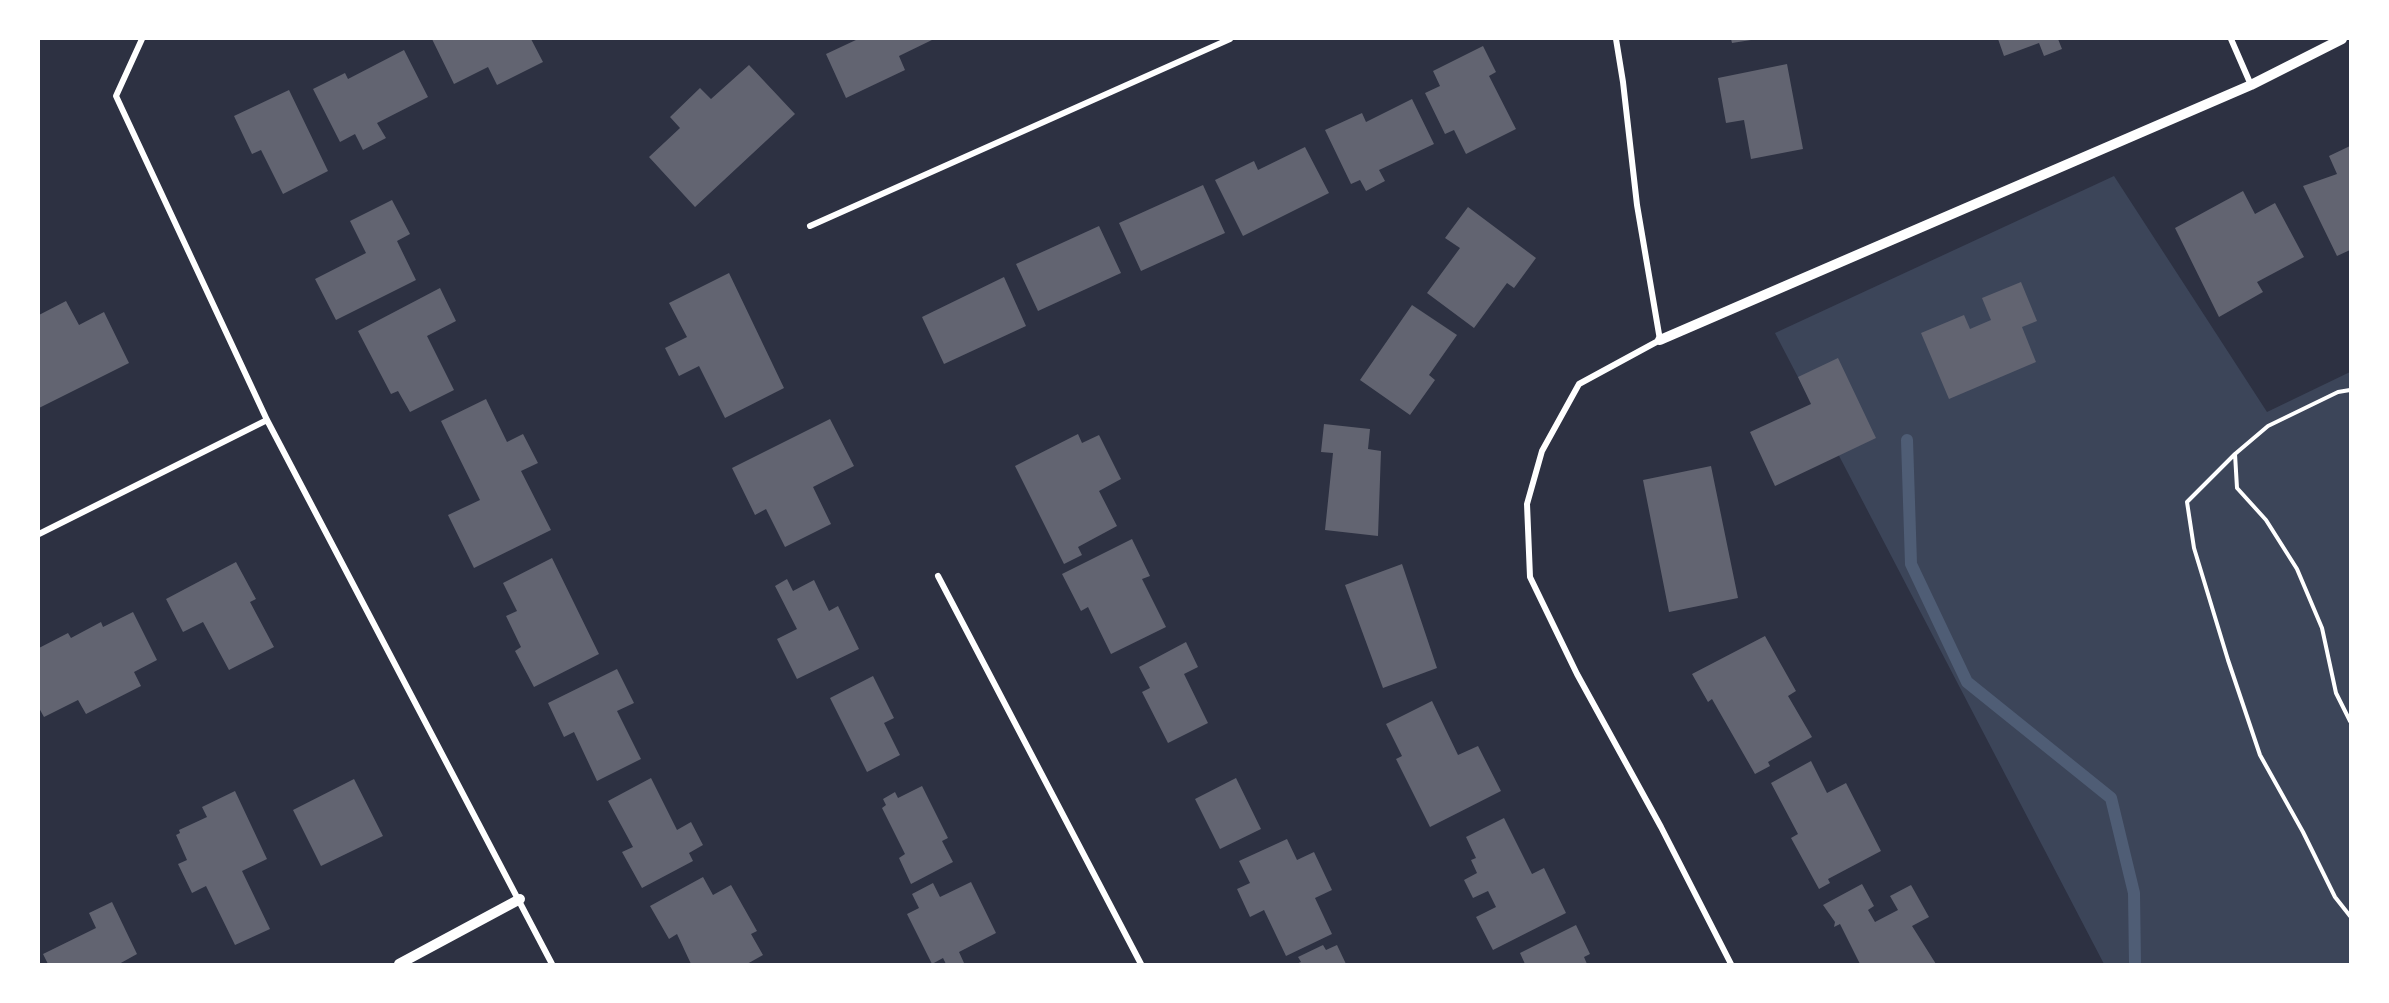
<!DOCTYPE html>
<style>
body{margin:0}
#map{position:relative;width:2389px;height:1003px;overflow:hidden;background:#2d3142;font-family:"DM Sans",sans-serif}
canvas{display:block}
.frame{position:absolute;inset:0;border:40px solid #fff;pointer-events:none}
</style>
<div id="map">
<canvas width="2389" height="1003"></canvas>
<div class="frame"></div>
</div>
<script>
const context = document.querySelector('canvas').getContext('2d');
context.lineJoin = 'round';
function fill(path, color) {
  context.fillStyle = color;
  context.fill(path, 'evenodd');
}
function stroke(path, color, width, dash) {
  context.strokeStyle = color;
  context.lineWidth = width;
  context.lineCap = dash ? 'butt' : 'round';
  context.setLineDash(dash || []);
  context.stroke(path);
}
fill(new Path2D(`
 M2114,176l153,236 83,-40v592h-246l-329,-631z`), '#3c4559');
stroke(new Path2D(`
 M1907,440l4,124 56,118 144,116 23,95 1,71`), '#4f5d75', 12);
fill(new Path2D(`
 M432,39h99l12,23 -46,23 -9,-18 -34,17z
 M858,39h76l-35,17 6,14 -59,28 -20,-44z
 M1731,39h20v1l-19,3z
 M1998,39h60l4,10 -18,7 -5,-13 -35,13z
 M1483,46l13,26 -7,4 27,53 -50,25 -12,-24 -9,4 -20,-41 15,-7 -7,-15z
 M404,50l24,47 -51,26 9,15 -23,12 -8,-16 -15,8 -27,-53 32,-16 3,6z
 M1787,64l16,85 -52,10 -7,-39 -18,3 -8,-45z
 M749,65l46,49 -100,93 -46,-50 31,-29 -10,-11 30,-29 11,11z
 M289,90l39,81 -45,23 -22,-44 -9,4 -18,-38z
 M1412,99l22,45 -55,26 6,11 -19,10 -6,-11 -9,4 -26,-54 37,-17 4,9z
 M2350,146v104l-13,6 -34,-70 34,-12 -8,-18z
 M1305,147l24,46 -86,43 -28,-56 39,-19 4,9z
 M1203,185l22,48 -84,38 -22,-48z
 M2243,191l12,23 20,-11 29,54 -47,25 6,10 -44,25 -44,-89z
 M392,200l18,34 -13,7 19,39 -80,40 -21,-41 51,-26 -16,-32z
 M1468,207l68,51 -22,30 -7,-5 -33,45 -47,-35 33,-45 -15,-10z
 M1099,226l22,47 -83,38 -22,-47z
 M729,273l55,115 -59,30 -26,-52 -20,10 -14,-28 22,-11 -18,-34z
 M1004,277l22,49 -82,38 -22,-47z
 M2021,282l16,39 -15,6 14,35 -87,37 -28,-66 43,-18 6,14 21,-9 -9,-22z
 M440,288l16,33 -29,15 27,54 -44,22 -12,-21 -7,3 -33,-63z
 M66,301l13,24 25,-13 25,51 -90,45v-93z
 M1412,305l45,30 -28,40 6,5 -25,35 -50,-35z
 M1838,358l38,80 -101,48 -25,-54 61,-28 -13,-27z
 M486,399l21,43 16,-8 15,29 -17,8 30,59 -77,38 -26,-53 32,-15 -39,-79z
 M830,419l24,47 -41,21 18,37 -46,23 -19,-38 -11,6 -23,-47z
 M1324,424l46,5 -2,20 13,2 -3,85 -53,-6 8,-77 -12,-1z
 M1078,434l4,9 17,-8 22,44 -22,12 18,35 -39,21 4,8 -18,9 -49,-98z
 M1711,466l27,132 -69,14 -26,-132z
 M1132,539l18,37 -8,3 24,48 -55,27 -23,-47 -7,4 -19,-37z
 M552,558l47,96 -65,33 -19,-36 6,-4 -15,-31 11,-5 -14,-28z
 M236,562l20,37 -6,3 24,45 -45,23 -26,-48 -20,10 -17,-33z
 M1402,564l35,104 -54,20 -38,-103z
 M787,579l6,12 21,-11 15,31 9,-5 21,43 -62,30 -20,-40 20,-10 -22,-43z
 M133,612l24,48 -23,12 7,14 -55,28 -8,-14 -34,17 -5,-9v-60l29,-15 3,5 30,-16 2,5z
 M1765,636l31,55 -8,5 24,41 -44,25 2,4 -15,8 -43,-75 -4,3 -16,-28z
 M1186,642l12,25 -14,7 24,49 -40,20 -26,-51 8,-4 -11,-21z
 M617,669l17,34 -17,8 24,48 -44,22 -23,-49 -10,5 -16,-34z
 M873,676l21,42 -10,5 16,32 -33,17 -37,-74z
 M1432,701l26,54 20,-9 23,45 -71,36 -34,-68 6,-3 -16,-32z
 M1811,761l16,32 19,-10 35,68 -53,28 2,4 -11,6 -28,-51 7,-4 -27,-51z
 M651,778l26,52 14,-8 12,23 -14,8 4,8 -51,27 -20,-36 11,-5 -25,-46z
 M1236,778l25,51 -41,20 -25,-50z
 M354,779l29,57 -62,30 -28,-56z
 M922,786l26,52 -6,3 11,21 -42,22 -12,-26 6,-4 -23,-46 4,-3 -3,-6 12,-7 3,6z
 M235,791l32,68 -25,12 28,58 -35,16 -29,-59 -14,7 -14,-29 9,-4 -11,-25 4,-2 -1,-3 28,-13 -5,-10z
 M1504,818l28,56 12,-6 22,45 -73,37 -17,-33 20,-10 -8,-16 -15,7 -9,-18 13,-7 -6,-13 5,-2 -10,-21z
 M1287,839l10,21 17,-8 18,38 -17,8 17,36 -46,22 -22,-46 -14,7 -13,-28 13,-6 -11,-22z
 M703,877l10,18 18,-10 26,46 -6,3 12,21 -16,9h-56l-14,-30 -8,5 -19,-33z
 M971,882l25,51 -37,19 5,11 -1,1h-17l-3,-6 -11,6 -25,-50 12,-6 -7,-14 21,-11 7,14z
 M1862,884l12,22 -6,4 7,12 23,-12 -8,-14 21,-11 18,32 -17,9 24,38h-76l-20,-40 -6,3 1,-5 -12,-17z
 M112,902l25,52 -18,10h-71l-5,-10 53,-26 -7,-15z
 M1576,925l14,29 -6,3 3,7h-62l-5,-11z
 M1323,945l3,5 11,-5 9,19h-50l5,-2 -3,-5z`), '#626471');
stroke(new Path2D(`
 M2350,390l-12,2 -70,34 -33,28 2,34 29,32 31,49 25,59 14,65 14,28
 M2235,454l-48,48 7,46 34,112 32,95 43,77 32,65 15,19`), '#fff', 4);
stroke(new Path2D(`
 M142,39l-26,57 151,324 285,544
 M1616,39l7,43 14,123 23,135 -81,44 -37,67 -15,53 3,73 47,97 84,153 70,137
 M2231,39l20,46
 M810,226l420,-187
 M39,534l228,-114
 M938,576l203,388`), '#fff', 6);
stroke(new Path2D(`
 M1660,340l591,-255 91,-46
 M399,964l121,-65`), '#fff', 10);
</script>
